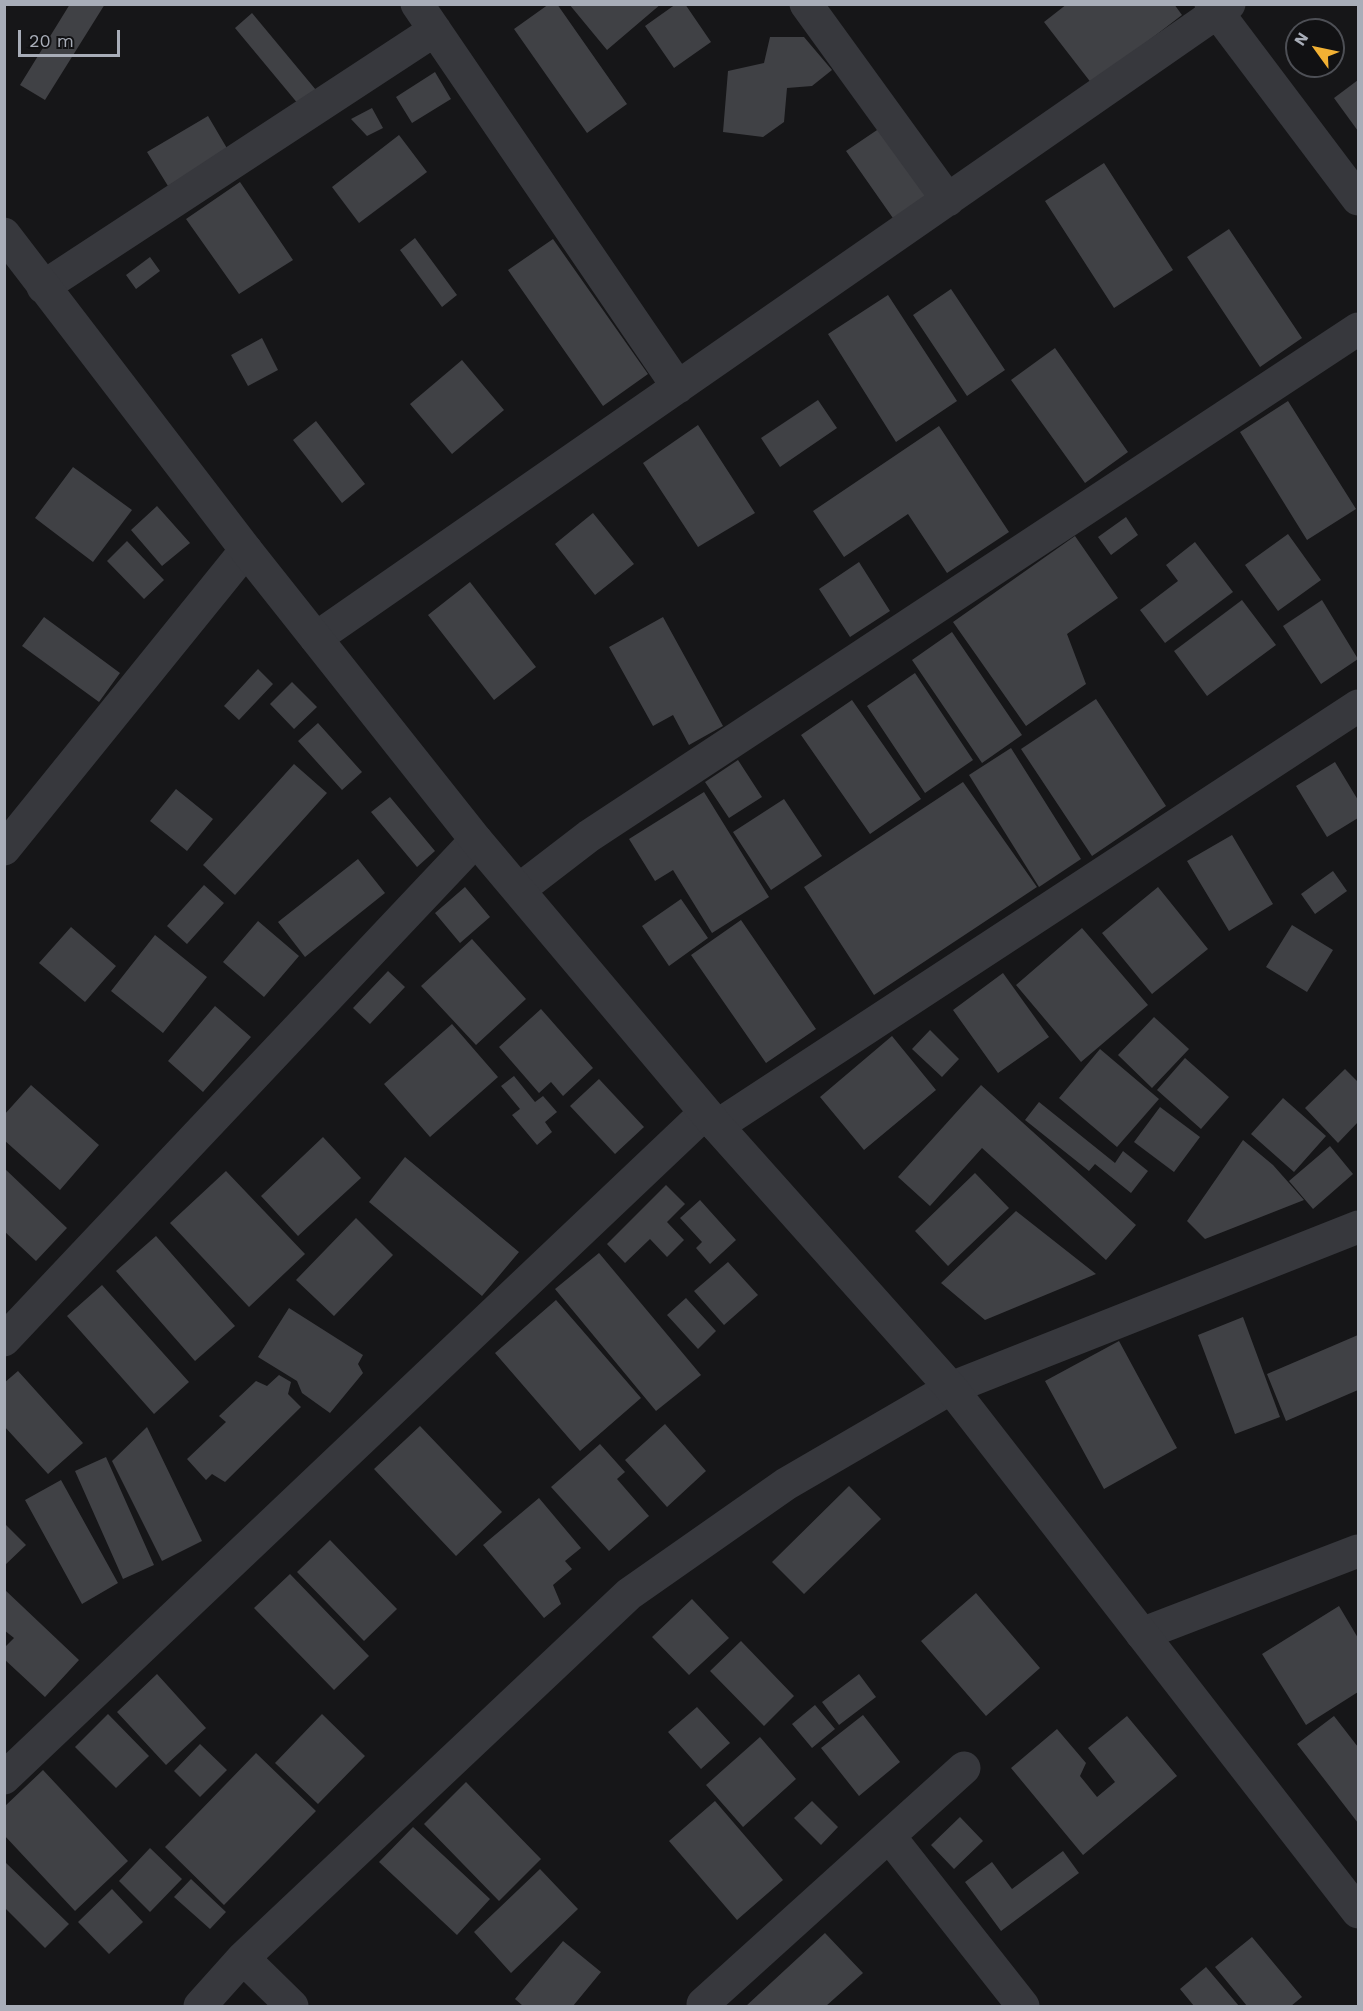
<!DOCTYPE html>
<style>
body{margin:0}
#map{position:relative;width:1363px;height:2011px;overflow:hidden;background:#161618;font-family:"Work Sans",sans-serif}
canvas{display:block}
.frame{position:absolute;inset:0;border:6px solid #a8adb8;pointer-events:none}
.north{position:absolute;left:1285px;top:18px;width:60px;height:60px;box-sizing:border-box;background:#111113;border:2px solid #4d4f55;border-radius:50%;rotate:303deg;font-size:16px;font-weight:700;line-height:24px;text-align:center;color:#a8adb8}
.north::after{content:'';display:block;margin:auto;width:21px;height:27px;background:#f2b134;clip-path:polygon(50% 0,100% 100%,50% 72%,0 100%)}
.scale{position:absolute;left:18px;top:30px;width:102px;height:27px;box-sizing:border-box;border:3px solid #a8adb8;border-top:0;padding-left:8px;font-size:18px;line-height:21px;white-space:nowrap;color:#a8adb8;-webkit-text-stroke:4px #111113;paint-order:stroke}
</style>
<div id="map">
<canvas width="1363" height="2011"></canvas>
<div class="frame"></div>
<div class="north">N</div>
<div class="scale">20 m</div>
</div>
<script>
const context = document.querySelector('canvas').getContext('2d');
context.lineJoin = 'round';
function fill(path, color) {
  context.fillStyle = color;
  context.fill(path, 'evenodd');
}
function stroke(path, color, width, dash) {
  context.strokeStyle = color;
  context.lineWidth = width;
  context.lineCap = dash ? 'butt' : 'round';
  context.setLineDash(dash || []);
  context.stroke(path);
}
fill(new Path2D(`
 M70,4h35l-60,96 -25,-15z
 M549,4h8l70,100 -40,29 -73,-104z
 M569,4h92l-54,46z
 M676,4h9l26,38 -37,26 -29,-42z
 M1067,4h107l8,11 -90,69 -48,-62z
 M252,13l64,77 -17,15 -64,-77z
 M770,37h34l28,33 -20,16 -25,2 -3,34 -21,15 -40,-5 5,-61 36,-8z
 M435,72l16,27 -39,24 -16,-26z
 M1358,80v51l-24,-33z
 M372,108l11,20 -16,8 -16,-17z
 M208,116l20,34 -60,36 -21,-34z
 M880,128l48,71 -33,22 -49,-70z
 M399,135l28,37 -68,51 -27,-36z
 M1104,163l69,107 -59,38 -69,-107z
 M240,182l53,78 -54,34 -53,-75z
 M1229,229l73,109 -42,29 -73,-110z
 M415,238l42,57 -15,12 -42,-57z
 M553,239l95,135 -45,32 -95,-136z
 M150,257l10,14 -24,18 -10,-14z
 M951,289l54,81 -38,26 -54,-81z
 M888,295l69,106 -61,41 -68,-108z
 M262,338l16,32 -30,16 -17,-31z
 M1055,348l73,104 -43,31 -74,-103z
 M462,360l42,50 -52,44 -42,-50z
 M818,400l19,28 -57,39 -19,-29z
 M1288,401l68,108 -49,31 -67,-108z
 M316,421l49,63 -23,19 -49,-63z
 M698,425l57,88 -57,34 -55,-84z
 M939,426l70,106 -62,41 -39,-59 -64,43 -31,-46z
 M73,467l59,43 -39,52 -58,-44z
 M157,506l33,37 -28,23 -31,-36z
 M593,513l41,51 -39,31 -40,-51z
 M1126,517l12,18 -27,20 -13,-18z
 M1288,534l33,46 -43,31 -33,-46z
 M1075,536l43,62 -51,36 19,50 -60,42 -73,-104z
 M127,541l37,39 -20,19 -37,-38z
 M1195,542l38,50 -68,51 -25,-33 38,-29 -12,-16z
 M859,562l31,49 -40,26 -31,-48z
 M470,582l66,85 -42,33 -66,-85z
 M1242,600l34,45 -69,51 -33,-45z
 M1322,600l36,59 -37,25 -38,-58z
 M44,617l76,56 -21,29 -77,-56z
 M663,617l60,109 -34,19 -16,-30 -20,11 -44,-79z
 M952,632l70,103 -40,28 -70,-103z
 M258,669l15,15 -34,36 -15,-14z
 M915,673l58,87 -48,33 -58,-87z
 M292,682l25,25 -23,22 -24,-25z
 M1096,699l70,107 -74,50 -71,-107z
 M852,700l69,99 -51,35 -69,-99z
 M318,723l44,49 -20,18 -44,-49z
 M1011,748l70,111 -42,28 -70,-112z
 M738,760l24,37 -33,21 -24,-36z
 M1335,762l23,38v18l-31,19 -31,-51z
 M294,764l33,29 -92,102 -32,-30z
 M963,782l74,105 -163,108 -70,-108z
 M176,789l37,30 -26,32 -37,-30z
 M704,792l65,105 -57,36 -39,-63 -18,11 -26,-42z
 M390,797l45,54 -18,16 -46,-55z
 M784,799l38,57 -51,34 -38,-58z
 M1232,835l41,69 -44,27 -42,-70z
 M358,859l27,34 -80,64 -27,-35z
 M1333,871l14,20 -32,23 -14,-20z
 M204,885l20,18 -37,41 -20,-18z
 M465,887l25,30 -30,26 -25,-30z
 M1158,887l50,62 -56,45 -50,-61z
 M681,899l27,39 -39,28 -27,-40z
 M741,920l75,109 -50,34 -75,-108z
 M258,921l41,35 -35,41 -41,-35z
 M1292,925l41,25 -26,42 -41,-25z
 M71,927l45,39 -31,36 -46,-39z
 M1082,928l66,77 -67,57 -65,-77z
 M155,935l52,42 -44,56 -52,-42z
 M472,939l54,60 -50,46 -55,-59z
 M388,971l17,16 -35,37 -17,-16z
 M1003,973l46,64 -51,36 -45,-63z
 M215,1006l36,31 -48,55 -35,-31z
 M541,1009l52,59 -30,28 -12,-14 -12,11 -40,-46z
 M1154,1017l35,32 -37,39 -34,-33z
 M452,1024l46,53 -68,60 -46,-53z
 M930,1030l29,29 -17,18 -30,-28z
 M892,1036l44,54 -72,60 -44,-53z
 M1100,1049l59,50 -42,48 -58,-49z
 M1185,1058l44,39 -28,32 -44,-39z
 M1345,1069l13,13v40l-20,21 -33,-35z
 M514,1076l21,26 8,-6 14,16 -12,10 7,10 -15,13 -25,-30 8,-6 -19,-23z
 M599,1079l45,48 -29,27 -45,-48z
 M31,1085l68,60 -39,45 -56,-50v-25z
 M981,1085l155,140 -30,35 -124,-112 -52,58 -32,-29z
 M1283,1098l43,38 -32,36 -43,-38z
 M1039,1102l76,61 8,-12 25,20 -17,22 -36,-29 -6,7 -64,-51z
 M1160,1107l40,30 -26,35 -40,-30z
 M323,1137l38,41 -63,58 -37,-40z
 M1243,1140l30,25 31,35 -99,39 -18,-18z
 M1330,1146l23,28 -40,35 -24,-28z
 M405,1157l114,95 -37,44 -113,-94z
 M4,1168l63,60 -31,33 -32,-30z
 M226,1171l79,83 -56,53 -79,-84z
 M975,1173l34,35 -61,58 -33,-35z
 M666,1185l19,19 -18,18 17,18 -17,17 -17,-18 -25,24 -18,-19z
 M700,1200l36,40 -26,24 -14,-16 6,-6 -22,-24z
 M1016,1211l80,63 -111,46 -44,-37z
 M356,1218l37,37 -59,61 -38,-36z
 M156,1236l79,90 -40,35 -79,-90z
 M599,1253l102,122 -45,36 -101,-122z
 M728,1262l30,33 -34,30 -30,-34z
 M102,1285l87,97 -35,32 -87,-98z
 M686,1298l30,33 -18,18 -31,-34z
 M556,1300l85,98 -61,53 -85,-98z
 M289,1308l74,47 -5,9 5,9 -33,40 -28,-20 -5,-12 -39,-24z
 M1243,1317l37,100 -45,17 -37,-99z
 M1358,1335v55l-72,31 -19,-47z
 M1119,1341l58,107 -73,41 -59,-108z
 M18,1371l65,72 -35,31 -44,-48v-43z
 M279,1375l12,7 -3,12 13,13 -76,75 -13,-8 -6,6 -19,-21 39,-37 -7,-6 37,-35 11,5z
 M665,1424l41,47 -39,36 -42,-47z
 M420,1426l82,86 -46,44 -82,-87z
 M147,1427l55,114 -40,20 -50,-100z
 M600,1444l25,28 -8,7 32,37 -40,35 -58,-64z
 M106,1457l48,108 -31,14 -48,-108z
 M61,1480l57,103 -36,21 -57,-104z
 M849,1486l32,33 -77,75 -32,-32z
 M539,1498l42,50 -16,13 7,8 -19,16 8,19 -17,14 -61,-73z
 M4,1523l22,22 -22,21z
 M330,1540l67,69 -33,32 -67,-69z
 M290,1574l79,82 -35,34 -80,-82z
 M4,1589l75,71 -34,37 -41,-38v-11l10,-10 -10,-8z
 M976,1593l64,75 -54,48 -65,-75z
 M692,1599l37,39 -40,37 -37,-38z
 M1339,1606l19,32v54l-52,33 -44,-71z
 M741,1641l53,55 -30,30 -54,-55z
 M157,1674l49,54 -40,37 -49,-53z
 M859,1674l17,23 -37,28 -17,-23z
 M815,1705l20,24 -23,19 -20,-24z
 M697,1707l33,36 -29,26 -33,-37z
 M108,1714l41,42 -33,32 -41,-41z
 M322,1714l43,42 -47,48 -43,-41z
 M863,1715l37,47 -41,34 -38,-48z
 M1127,1716l50,60 -94,79 -72,-87 46,-39 29,34 -6,13 17,21 18,-15 -27,-34z
 M1334,1716l24,31v76l-61,-79z
 M760,1737l36,42 -53,48 -37,-42z
 M200,1744l27,26 -27,27 -26,-26z
 M256,1753l60,58 -92,94 -59,-58z
 M43,1770l85,91 -53,50 -71,-76v-28z
 M466,1782l75,77 -42,42 -75,-77z
 M715,1801l68,79 -46,40 -68,-79z
 M812,1801l26,26 -17,18 -27,-27z
 M960,1817l23,24 -29,28 -23,-24z
 M413,1827l77,72 -33,36 -78,-73z
 M150,1848l32,31 -32,33 -31,-31z
 M1063,1851l16,22 -78,58 -36,-49 27,-20 20,27z
 M4,1861l65,63 -24,24 -41,-41z
 M540,1869l38,40 -67,64 -37,-41z
 M191,1879l35,33 -16,17 -36,-32z
 M112,1889l31,33 -34,32 -31,-32z
 M825,1933l38,40 -37,33h-80z
 M1252,1937l50,60 -11,9h-44l-32,-39z
 M563,1941l38,31 -28,34h-50l-8,-7z
 M1206,1967l33,39h-45l-14,-17z`), '#404145');
stroke(new Path2D(`
 M417,4l261,383
 M806,4l142,196
 M1211,4l147,195
 M43,287l392,-257
 M316,638l913,-634
 M4,849l242,-299
 M520,889l69,-53 769,-507
 M717,1126l641,-420
 M4,1340l472,-500
 M1142,1634l216,-83
 M4,1778l701,-665
 M889,1836l134,170
 M243,1958l49,48
 M703,2004l261,-236
 M200,2006l43,-48 386,-364 157,-110 165,-96 407,-161`), '#37383d', 33);
stroke(new Path2D(`
 M4,234l242,316 230,290 241,286 234,262 407,524`), '#37383d', 33);
</script>
